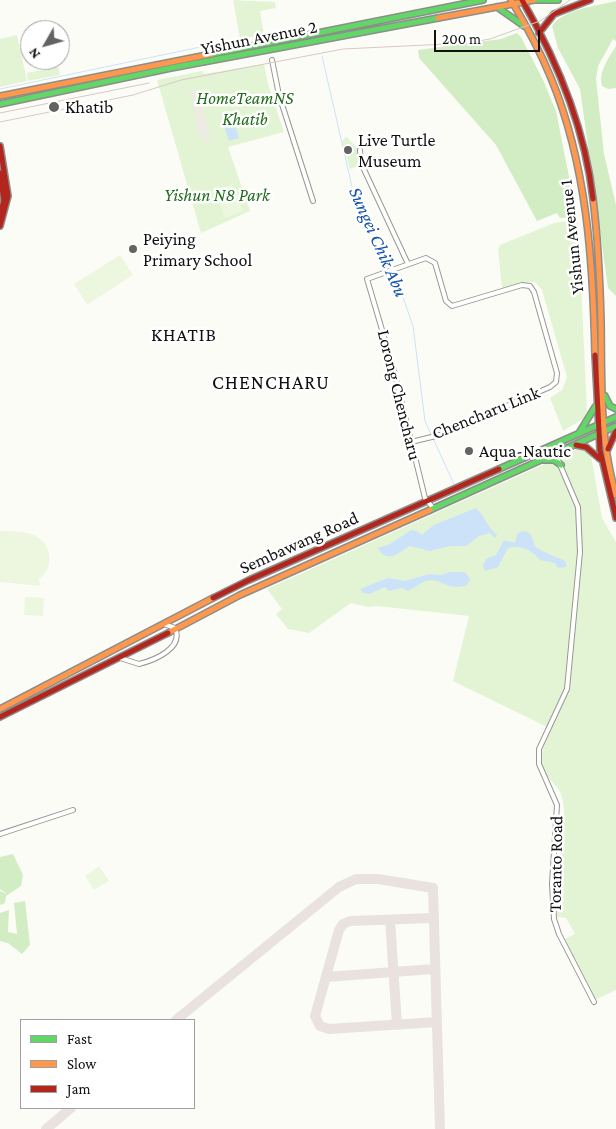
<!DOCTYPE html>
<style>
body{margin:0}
#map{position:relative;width:616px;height:1129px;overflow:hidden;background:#fcfcf7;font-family:"Crimson Pro",serif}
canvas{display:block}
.legend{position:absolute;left:20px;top:1019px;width:175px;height:90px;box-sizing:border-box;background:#fff;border:1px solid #a0a0a0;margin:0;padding:6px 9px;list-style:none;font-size:15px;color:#111}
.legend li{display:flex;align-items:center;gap:10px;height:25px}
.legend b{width:25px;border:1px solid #a0a0a0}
.north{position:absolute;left:20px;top:20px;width:50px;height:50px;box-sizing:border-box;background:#fff;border:1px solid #a0a0a0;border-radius:50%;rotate:232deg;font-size:14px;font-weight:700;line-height:20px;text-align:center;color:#111}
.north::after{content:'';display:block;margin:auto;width:18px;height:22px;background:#636362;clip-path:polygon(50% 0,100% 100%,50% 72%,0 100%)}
.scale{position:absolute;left:434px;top:30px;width:106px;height:22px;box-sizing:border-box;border:2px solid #111;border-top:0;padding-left:6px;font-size:15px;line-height:18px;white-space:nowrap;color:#111;-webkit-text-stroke:4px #fff;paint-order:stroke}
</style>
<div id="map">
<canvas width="616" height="1129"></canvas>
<ul class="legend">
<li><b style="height:6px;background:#63d668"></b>Fast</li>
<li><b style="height:6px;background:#ff974d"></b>Slow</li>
<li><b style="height:6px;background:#b3261e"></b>Jam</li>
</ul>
<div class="north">N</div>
<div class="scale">200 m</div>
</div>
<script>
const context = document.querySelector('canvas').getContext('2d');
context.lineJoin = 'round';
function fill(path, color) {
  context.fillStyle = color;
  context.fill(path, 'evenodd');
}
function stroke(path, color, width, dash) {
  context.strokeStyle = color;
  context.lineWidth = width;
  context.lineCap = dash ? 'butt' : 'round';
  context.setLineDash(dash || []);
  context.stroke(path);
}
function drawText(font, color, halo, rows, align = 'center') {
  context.font = font + ' "Crimson Pro",serif';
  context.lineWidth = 5;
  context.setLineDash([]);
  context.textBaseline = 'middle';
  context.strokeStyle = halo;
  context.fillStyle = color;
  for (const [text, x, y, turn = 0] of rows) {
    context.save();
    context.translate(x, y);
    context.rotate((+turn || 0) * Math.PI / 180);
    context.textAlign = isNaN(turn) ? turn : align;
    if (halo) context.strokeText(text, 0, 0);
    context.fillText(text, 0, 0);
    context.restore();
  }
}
fill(new Path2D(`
 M233,0l42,2 1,6 -16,3 4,24 -24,4z
 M17,35l10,46 -27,6v-48z
 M264,64l4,20 16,48 -56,15 22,64 -49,22 -44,-153 45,-9 2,3z
 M58,67l2,8 -32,6 -1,-8z
 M346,136l12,13 2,16 -10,4 -8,-27z
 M578,219l9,192 -4,8 -20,12 -13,-33 12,-8 5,-13 -25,-87 -7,-8h-7l-26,6 -4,-39 2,-4 54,-22z
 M578,449l7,1 6,5 11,63 14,24v448l-21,10 -30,-61 10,-5 -9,-16 -9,-1c-3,-36 8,-72 7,-108 -2,-26 -13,-22 -20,-40 -5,-12 1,-30 3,-42l-94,-46 16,-65 -92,-10 -9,1 -17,-4 -42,30 -21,-4 -12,-15 6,-5 -15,-20z`), '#e3f4d5');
fill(new Path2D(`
 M616,1v40l-3,-2 -15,27 -2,13 8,75 12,51v91l-8,-8 -28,-199 -22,-41 -6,-22c11,-17 45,-20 64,-25z
 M517,33l4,4 22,43 13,31 21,106 -17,1 -3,-5 -20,8 -41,-76 -77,-87 -1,-8 83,-11z
 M616,46v42l-8,1 -6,-3c-4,-15 7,-28 14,-40z
 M13,854l10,21 -2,11 -15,10 -1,7 -5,2v-14l7,3 -7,-5v-32z
 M25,901l5,44 -8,9 -14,-11 -8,-2v-28l9,-3 -1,22 9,2 -3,-31z`), '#d2ecc3');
fill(new Path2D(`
 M233,184l10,27 -18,7 -11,-27z
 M120,255l13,20 -46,30 -13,-21z
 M0,531c9,0 19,0 28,2 22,5 30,32 11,46l1,7 -40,-4z
 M25,597l19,1 -1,18 -19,-1z
 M99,866l10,15 -15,9 -9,-14z`), '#edf7e0');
fill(new Path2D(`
 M195,89l4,1 -1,4 12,39 -3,1 3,9h-4l-3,-6h-3l-5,-13v-11l-4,-15 2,-2 -6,-6z`), '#edece2');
fill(new Path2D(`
 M231,113l8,25 -10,3 -8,-25z
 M476,508c9,8 11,19 21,27l-2,3 -5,-5 -11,3 -13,10h-16l-20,5 -20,-5c-11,6 -23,19 -32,2l12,-4 21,-14 6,1 5,4 12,-10z
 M523,531c13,2 8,13 14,17 8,5 17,8 26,12l3,2v5l-8,1 -3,-5 -15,-3c-7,-9 -21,-16 -32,-12l-10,19 -13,4 -2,-5 3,-7 10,-4 8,-15 11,3 2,-9z
 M450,572h15l5,7 -3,6c-20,7 -28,-9 -41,-4 -6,2 -12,7 -18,10l-6,-3 -13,3 -4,-4 -16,7 -6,-1 -3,-4 28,-11 17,3 24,-7 12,1z`), '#cbe2f8');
stroke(new Path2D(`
 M322,56l31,135 7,21 21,30 11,26
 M0,89l234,-49
 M394,271l19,55 12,95 29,63`), '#cbe2f8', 1);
stroke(new Path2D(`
 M433,918l-83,3 -7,3 -4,6 -24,86 5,10 9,3 108,-7
 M390,920l7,105
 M326,977l108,-8
 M176,1020l163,-133 17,-8h22l55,9 7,241
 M46,1129l25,-21`), '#eae2de', 10);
const street = new Path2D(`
 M272,60l7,35 34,106
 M360,150l1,13 47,101
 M411,442l29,-7 110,-48 6,-5 1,-9 -23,-81 -4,-6 -8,-1 -70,21 -6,-5 -11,-38 -9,-5 -59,21 26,88 32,131 8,10
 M552,446l26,61 2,45 -13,137 -28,60v15l18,41 -5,79 2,35 5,15 35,68
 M120,658l19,6c16,-4 45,-16 36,-36l-11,-4
 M0,834l73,-24`);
const fast = new Path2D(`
 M533,0h25
 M497,7l27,19
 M212,54l271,-54
 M0,104l171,-36 267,-50
 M605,396l5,10 6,3
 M579,433l16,-26
 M544,460h10l7,5
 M499,469l117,-52
 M430,510l186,-84`);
const slow = new Path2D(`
 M511,0c15,25 29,51 40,78 36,87 42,184 44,277
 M438,18l96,-18
 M0,96l212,-42
 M593,199c5,40 7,81 8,122 1,59 -2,117 15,174
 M168,633l72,-38 190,-85
 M0,709l213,-111`);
const jam = new Path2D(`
 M522,0c36,62 63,128 71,199
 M539,33l15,-19 36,-14
 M0,146l8,50 -8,30
 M0,173l4,28 -4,13
 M595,355l5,95 16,68
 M576,445l10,2 14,12
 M608,449l8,-18
 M213,598l36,-18 250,-111
 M0,717l168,-84`);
stroke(street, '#979795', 6);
stroke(fast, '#8d8d8b', 8);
stroke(slow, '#8d8d8b', 8);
stroke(jam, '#8d8d8b', 8);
stroke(street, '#fffffe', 4);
stroke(fast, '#63d668', 5);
stroke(slow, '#ff974d', 5);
stroke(jam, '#b3261e', 5);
stroke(new Path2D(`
 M0,113l149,-30
 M0,122l133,-27 48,-15 162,-31 124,-6 23,-4 50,-18 30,-21`), '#d9c7c5', 1);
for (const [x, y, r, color] of [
 [54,107,6,"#636362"],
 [348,150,5,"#636362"],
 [133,249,5,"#636362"],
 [469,451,5,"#636362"]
]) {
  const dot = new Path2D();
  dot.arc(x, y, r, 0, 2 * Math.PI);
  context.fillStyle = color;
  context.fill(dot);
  stroke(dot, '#fff', 2);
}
drawText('18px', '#111', '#fff', [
 ["Yishun Avenue 2",259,38,-11],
 ["Yishun Avenue 1",572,237,-96],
 ["Lorong Chencharu",399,395,76],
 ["Chencharu Link",486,413,-22],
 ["Sembawang Road",299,543,-24],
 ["Toranto Road",556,864,-89]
]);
drawText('italic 18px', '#226d1c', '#fff', [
 ["HomeTeamNS",245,98],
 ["Khatib",245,119],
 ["Yishun N8 Park",217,195]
]);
drawText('18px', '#111', '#fff', [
 ["Khatib",65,107],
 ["Live Turtle",358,140],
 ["Museum",358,161],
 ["Peiying",143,239],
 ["Primary School",143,260],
 ["Aqua-Nautic",479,451]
], 'left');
drawText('italic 19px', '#1153ab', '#fff', [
 ["Sungei Chik Abu",378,242,66]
]);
context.letterSpacing = '1px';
drawText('19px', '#111', '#fff', [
 ["KHATIB",184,335]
]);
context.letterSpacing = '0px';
context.letterSpacing = '1px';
drawText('20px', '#111', '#fff', [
 ["CHENCHARU",271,383]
]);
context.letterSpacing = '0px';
</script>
